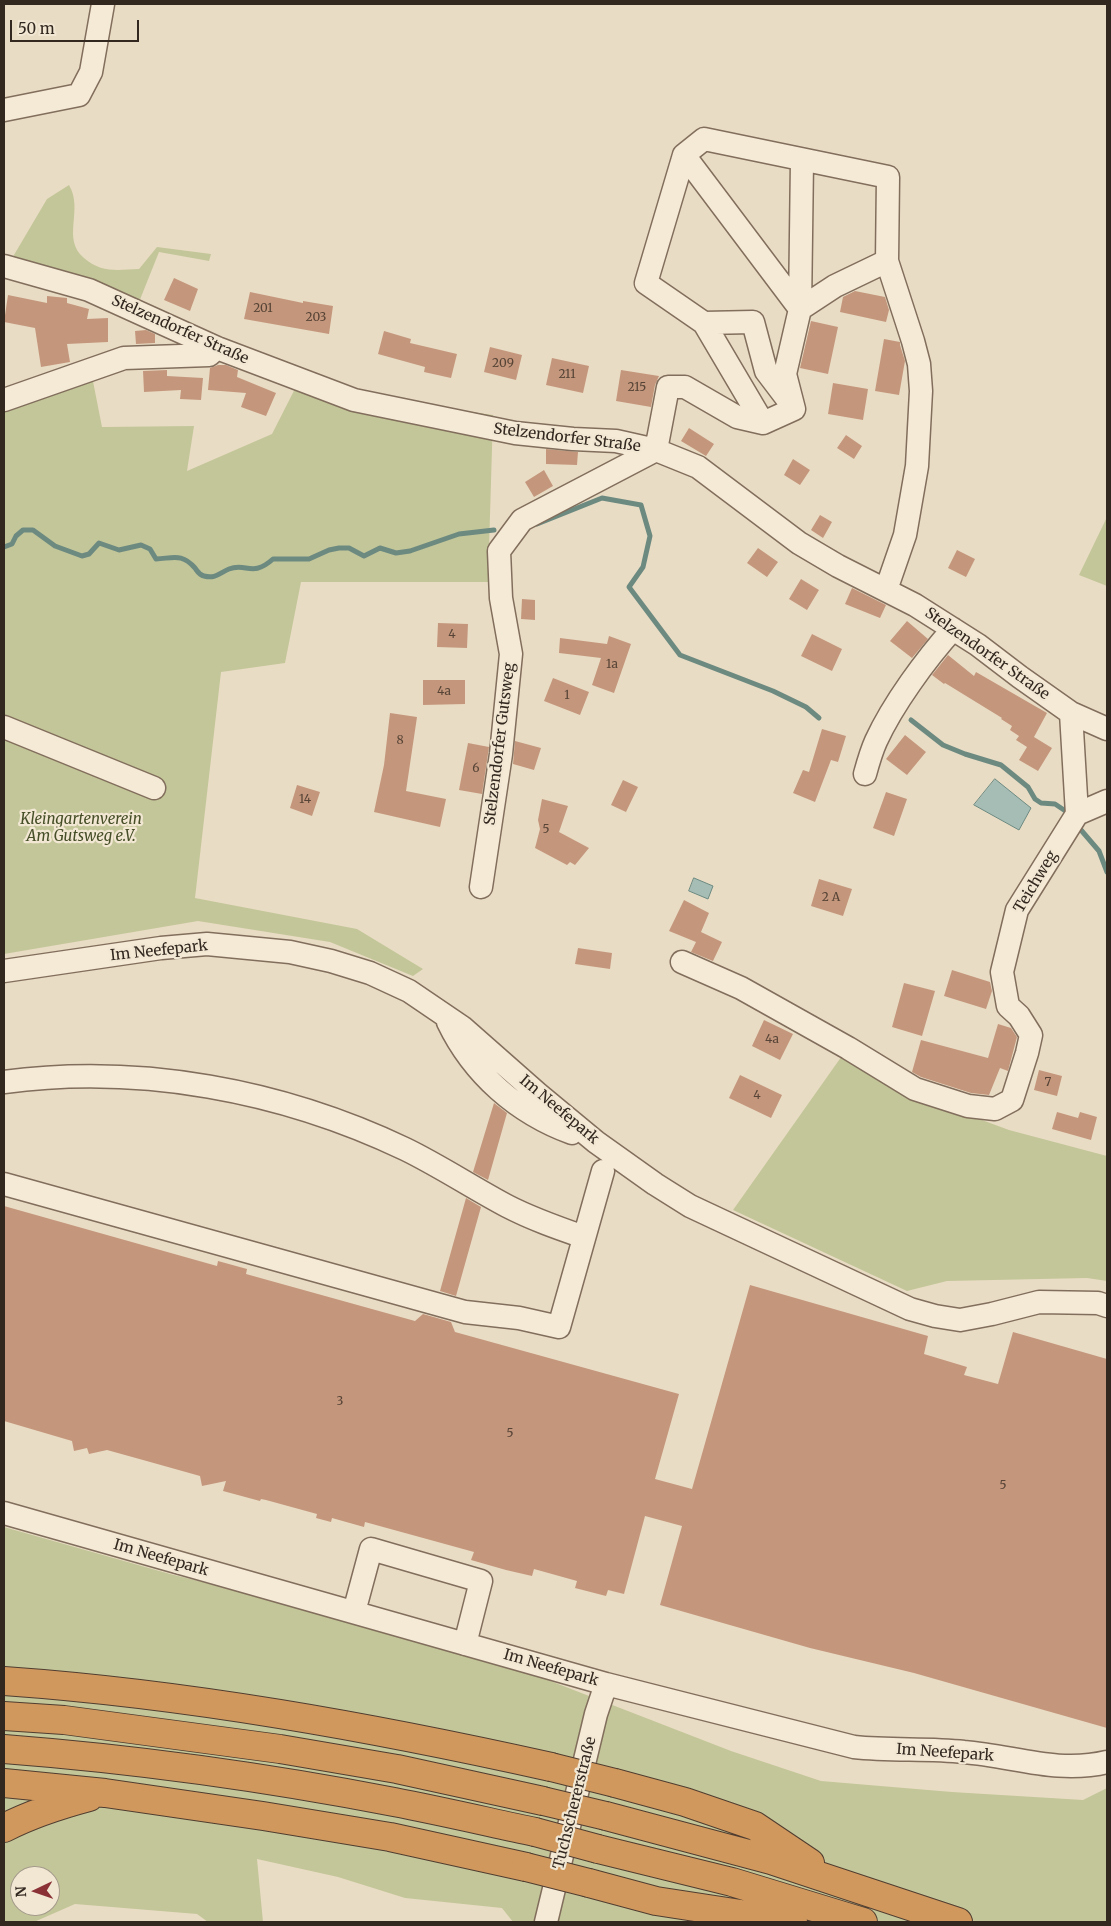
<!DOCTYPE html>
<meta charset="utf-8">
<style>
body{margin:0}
#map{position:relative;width:1111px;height:1926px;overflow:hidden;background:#e9dcc4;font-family:Merriweather,serif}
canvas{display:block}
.frame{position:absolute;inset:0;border:5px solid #33281f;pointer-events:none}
.north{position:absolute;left:10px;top:1866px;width:50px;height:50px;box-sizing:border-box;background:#f1e7d3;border:1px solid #a59b8b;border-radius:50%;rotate:267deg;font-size:14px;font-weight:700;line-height:20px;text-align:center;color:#33281f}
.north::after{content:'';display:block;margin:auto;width:18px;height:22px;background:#8b3237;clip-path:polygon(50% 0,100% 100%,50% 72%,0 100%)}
.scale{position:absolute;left:10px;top:20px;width:129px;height:22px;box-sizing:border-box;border:2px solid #33281f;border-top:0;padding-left:6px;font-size:15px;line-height:18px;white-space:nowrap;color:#33281f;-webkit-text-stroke:4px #f1e7d3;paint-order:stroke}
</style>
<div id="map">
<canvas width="1111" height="1926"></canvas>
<div class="frame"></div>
<div class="north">N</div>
<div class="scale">50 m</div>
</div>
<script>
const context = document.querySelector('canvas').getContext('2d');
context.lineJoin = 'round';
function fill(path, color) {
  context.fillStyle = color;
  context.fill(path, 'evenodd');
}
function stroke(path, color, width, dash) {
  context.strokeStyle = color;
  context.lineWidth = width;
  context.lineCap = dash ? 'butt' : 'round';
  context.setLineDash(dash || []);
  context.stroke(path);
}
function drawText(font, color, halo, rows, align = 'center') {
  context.font = font + ' Merriweather,serif';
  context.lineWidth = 4.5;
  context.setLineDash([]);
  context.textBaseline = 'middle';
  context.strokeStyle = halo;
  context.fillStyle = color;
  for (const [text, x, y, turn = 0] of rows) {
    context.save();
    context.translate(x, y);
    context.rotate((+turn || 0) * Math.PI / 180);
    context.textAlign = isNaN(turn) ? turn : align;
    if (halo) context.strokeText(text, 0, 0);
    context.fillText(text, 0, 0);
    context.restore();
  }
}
fill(new Path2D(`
 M69,185c15,25 -8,54 15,73 17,15 33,12 55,11l18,-22 54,7 -2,7 -50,-9 -22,55 -126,-47 36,-61z
 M89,361l13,66 92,-1 -7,45 85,-37 32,-63 69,27 120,17 -5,167h-187l-16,81 -64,9 -26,226 162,31 66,40 -10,7 -83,-34 -132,-21 -194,33v-563z
 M1107,517v69l-28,-11z
 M844,1053l62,39 103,38 98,26v125l-20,-3 -140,3 -40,10 -174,-81z
 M4,1527l166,47 211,52 154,49 196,76 90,30 131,11 131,8 24,-12v134h-594l-11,-14 -97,-10 -67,-21 -81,-18 6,63h-55l-11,-8 -122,-10 -41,18h-30zM20,1876h30v30h-30z`), '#c3c699');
const water = new Path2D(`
 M995,779l36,29 -12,22 -45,-25z
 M694,878l19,8 -5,13 -19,-8z`);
fill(water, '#a5bdb5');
stroke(water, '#6d8a81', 1);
stroke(new Path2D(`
 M537,524l65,-26 39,7 9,31 -7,31 -14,20 51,68 93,36 33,16 13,11
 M4,547l8,-3 4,-8 7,-6h10l22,16 27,10 7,-2 10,-11 20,7 22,-5 9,4 6,10c18,-1 26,-6 39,9 3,4 4,7 9,8 12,3 15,-3 25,-7 17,-7 23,9 44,-10h36l20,-9 10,-2h10l15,8 16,-8 16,5 14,-2 49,-17 35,-4
 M911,720l32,25 22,9 36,11 27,22 7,12 6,4 14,1 9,6
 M1081,830l18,21 8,21`), '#6d8a81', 5);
fill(new Path2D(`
 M174,278l24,11 -8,22 -26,-11z
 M855,291l30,6 4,13 -3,12 -46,-10 3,-15z
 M250,292l53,11v-2l30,5 -4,28 -85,-15z
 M8,295l39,8v-7l20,2v5l22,6 -2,10 21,-1v24l-41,2 3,18 -29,5 -6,-39 -31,-6z
 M811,321l27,6 -10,47 -28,-6z
 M146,330l9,4v9l-19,1 -1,-13z
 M384,331l27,8 -1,4 47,11 -6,24 -27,-6 1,-5 -47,-13z
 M884,339l16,3v3l5,16 -6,34 -24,-4z
 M490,347l32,8 -6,25 -32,-8z
 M552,358l37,8 -6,27 -37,-8z
 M218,365h8l12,5 -1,7 39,16 -10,23 -25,-9 5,-14 -38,-3 2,-22z
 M167,370v6l36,2 -2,22 -21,-1 1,-9 -37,2 -1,-21z
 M621,370l38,6 -4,9 -4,22 -35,-6z
 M833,383l35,6 -5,31 -35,-6z
 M689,428l25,16 -8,12 -25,-15z
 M846,435l16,11 -8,13 -17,-11z
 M546,449l32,3 -1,13 -31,-1z
 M793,459l17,11 -10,15 -16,-10z
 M544,470l9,16 -19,11 -9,-15z
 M820,515l12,7 -9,16 -12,-8z
 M758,548l20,14 -11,15 -20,-14z
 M957,550l18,9 -9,18 -18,-9z
 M801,579l18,11 -12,20 -18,-11z
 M852,588l34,17 -6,13 -35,-14z
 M522,599l13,1v20l-14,-1z
 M907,621l21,18 -16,19 -22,-17z
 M438,623l30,1 -1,24 -30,-1z
 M812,634l30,15 -10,22 -31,-15z
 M609,636l22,8 -17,49 -22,-8 9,-27 -42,-5 1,-15 47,6z
 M948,655l26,21 2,-4 71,41 -13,24 18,11 -14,23 -19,-11 8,-13 -11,-7 3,-4 -9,-6 2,-4 -11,-7 1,-1 -57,-35 -1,1 -12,-9z
 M553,678l36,14 -9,23 -36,-14z
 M423,680h42v24l-42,1z
 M390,713l27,4 -11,74 40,8 -6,28 -66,-15 10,-47z
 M822,729l24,7 -8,26 -7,-2 -16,42 -22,-9 10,-23 6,2z
 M905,735l21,17 -19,23 -21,-16z
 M515,741l26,7 -7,22 -21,-6z
 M468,743l21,4 -7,47 -23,-4z
 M623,780l15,7 -12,25 -15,-7z
 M297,785l23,7 -8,24 -22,-8z
 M886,792l21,7 -13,37 -21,-8z
 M542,799l26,7 -9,26 30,16 -14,17 -5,-3 -3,3 -32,-17 5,-19 -2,-9z
 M819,879l33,10 -9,27 -32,-10z
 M684,900l25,13 -8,19 21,10 -9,19 -22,-9 5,-10 -27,-11z
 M578,948l34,5 -2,16 -35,-5z
 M952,970l38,12 2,9 -6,18 -42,-13z
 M904,983l31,8 -13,45 -30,-9z
 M764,1020l29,14 -13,26 -28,-14z
 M998,1024l13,4 6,9 -9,34 -8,-3 -11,27 -18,-2 -50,-16 -9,-5 9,-32 67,18z
 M1039,1070l23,6 -5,20 -23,-6z
 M740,1075l42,20 -11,23 -42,-20z
 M494,1103l13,10 -19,67 -15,-8z
 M1057,1112l21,6 2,-6 17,5 -6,23 -39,-11z
 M466,1198l15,9 -25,89 -16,-5z
 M4,1206l213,60 1,-5 29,8 -1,5 169,47 8,-7 28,8 4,10 224,62 -24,85 37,10 58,-204 178,51 -4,18 43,13 -3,8 34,9 15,-52 94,27v369l-193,-55 -104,-25 -150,-43 22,-79 -37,-10 -21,78 -16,-4 -2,6 -31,-8 2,-7 -43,-12 -2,7 -26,-6 -35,-10 3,-8 -109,-30 -1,5 -32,-9 -1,4 -15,-4 1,-4 -51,-14 -5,-1 -1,2 -37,-10 3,-10 -24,5 -2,-10 -57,-16 -36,-10 -18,4 -2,-6 -13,3 -2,-10 -68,-20z`), '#c4977d');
const minor = new Path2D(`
 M4,110l75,-15 12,-23 12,-68
 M684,155l116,154
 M4,266l85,24 128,58 137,52 161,33 58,6 43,2 40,9 42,17 101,76 39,23 77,39 63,40 42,32 51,36 36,16
 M800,309l35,-23 52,-25
 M704,323l49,-1 13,49 22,29
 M4,400l120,-42 85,-3 8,-7
 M794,409l-9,-35 15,-65 2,-148
 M763,423l-59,-100 -58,-40 38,-128 20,-16 184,38 -1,84 26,80 6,23 2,27 -4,75 -12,69 -19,55
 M1071,713l6,101
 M4,727l150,61
 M865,774c3,-11 6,-22 11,-33 17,-37 50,-82 77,-112
 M481,887l20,-133 10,-100 -10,-56 -2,-47 23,-31 134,-70 12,-63h17l52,30 26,6 31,-14
 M682,962l59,26 107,60 67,41 53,17 27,3 17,-9 15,-47 4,-18 -12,-19 -11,-10 -6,-34 15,-62 60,-96 30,-13
 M4,971l157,-23 46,-4 83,8 41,9 39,12 39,18 53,36 76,67 58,48 59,42 35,22 220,103 25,7 25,4 32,-6 47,-12 59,1 9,3
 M448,1022c25,52 69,91 124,111
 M4,1082c136,-18 277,8 401,67 35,17 68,39 102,57 25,13 51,22 77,31
 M4,1184l461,128 54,6 40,9 44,-156
 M4,1513l602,171 248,63c37,4 74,1 110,5 50,4 93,22 143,10
 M354,1612l17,-63 110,32 -16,63
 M546,1922l50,-208 10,-30`);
const highway = new Path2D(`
 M4,1681c184,13 367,46 547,86
 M4,1716l60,4 216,29 117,20 146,32
 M4,1749c130,10 261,28 390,53 47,9 94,20 141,30
 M4,1783l101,10 158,23 127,21 136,30
 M615,1783l70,19 70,24 55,37
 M606,1816l165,44 187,62
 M4,1828c27,-14 55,-23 85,-31
 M598,1849l134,33 131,40
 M589,1883l67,18 137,21`);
stroke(minor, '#826e5c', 25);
stroke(highway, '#503d30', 30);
stroke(minor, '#f5ead6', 22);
stroke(highway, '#d0985d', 28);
const highwayBridge = new Path2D(`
 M551,1767l64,16
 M543,1801l63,15
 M535,1832l63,17
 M526,1867l63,16`);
stroke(highwayBridge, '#503d30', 30, []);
stroke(highwayBridge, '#d0985d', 28);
drawText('12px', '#574436', null, [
 ["201",263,309],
 ["203",316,318],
 ["209",503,364],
 ["211",567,375],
 ["215",637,388],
 ["4",452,635],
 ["1a",612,665],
 ["4a",444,692],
 ["1",567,696],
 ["8",400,741],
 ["6",476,769],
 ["14",305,800],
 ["5",546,830],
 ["2 A",831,898],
 ["4a",772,1040],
 ["7",1048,1083],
 ["4",757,1096],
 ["3",340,1402],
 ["5",510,1434],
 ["5",1003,1486]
]);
drawText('15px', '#33281f', '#f1e7d3', [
 ["Stelzendorfer Straße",180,330,24],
 ["Stelzendorfer Straße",567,438,7],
 ["Stelzendorfer Straße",987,654,35],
 ["Stelzendorfer Gutsweg",500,744,-83],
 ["Teichweg",1036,882,-59],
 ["Im Neefepark",159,951,-6],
 ["Im Neefepark",559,1110,40],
 ["Im Neefepark",161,1558,16],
 ["Im Neefepark",551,1668,16],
 ["Im Neefepark",945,1753,4],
 ["Tuchschererstraße",575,1803,-76]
]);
drawText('italic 15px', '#464e27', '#f1e7d3', [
 ["Kleingartenverein",81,820],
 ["Am Gutsweg e.V.",81,837]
]);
</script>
